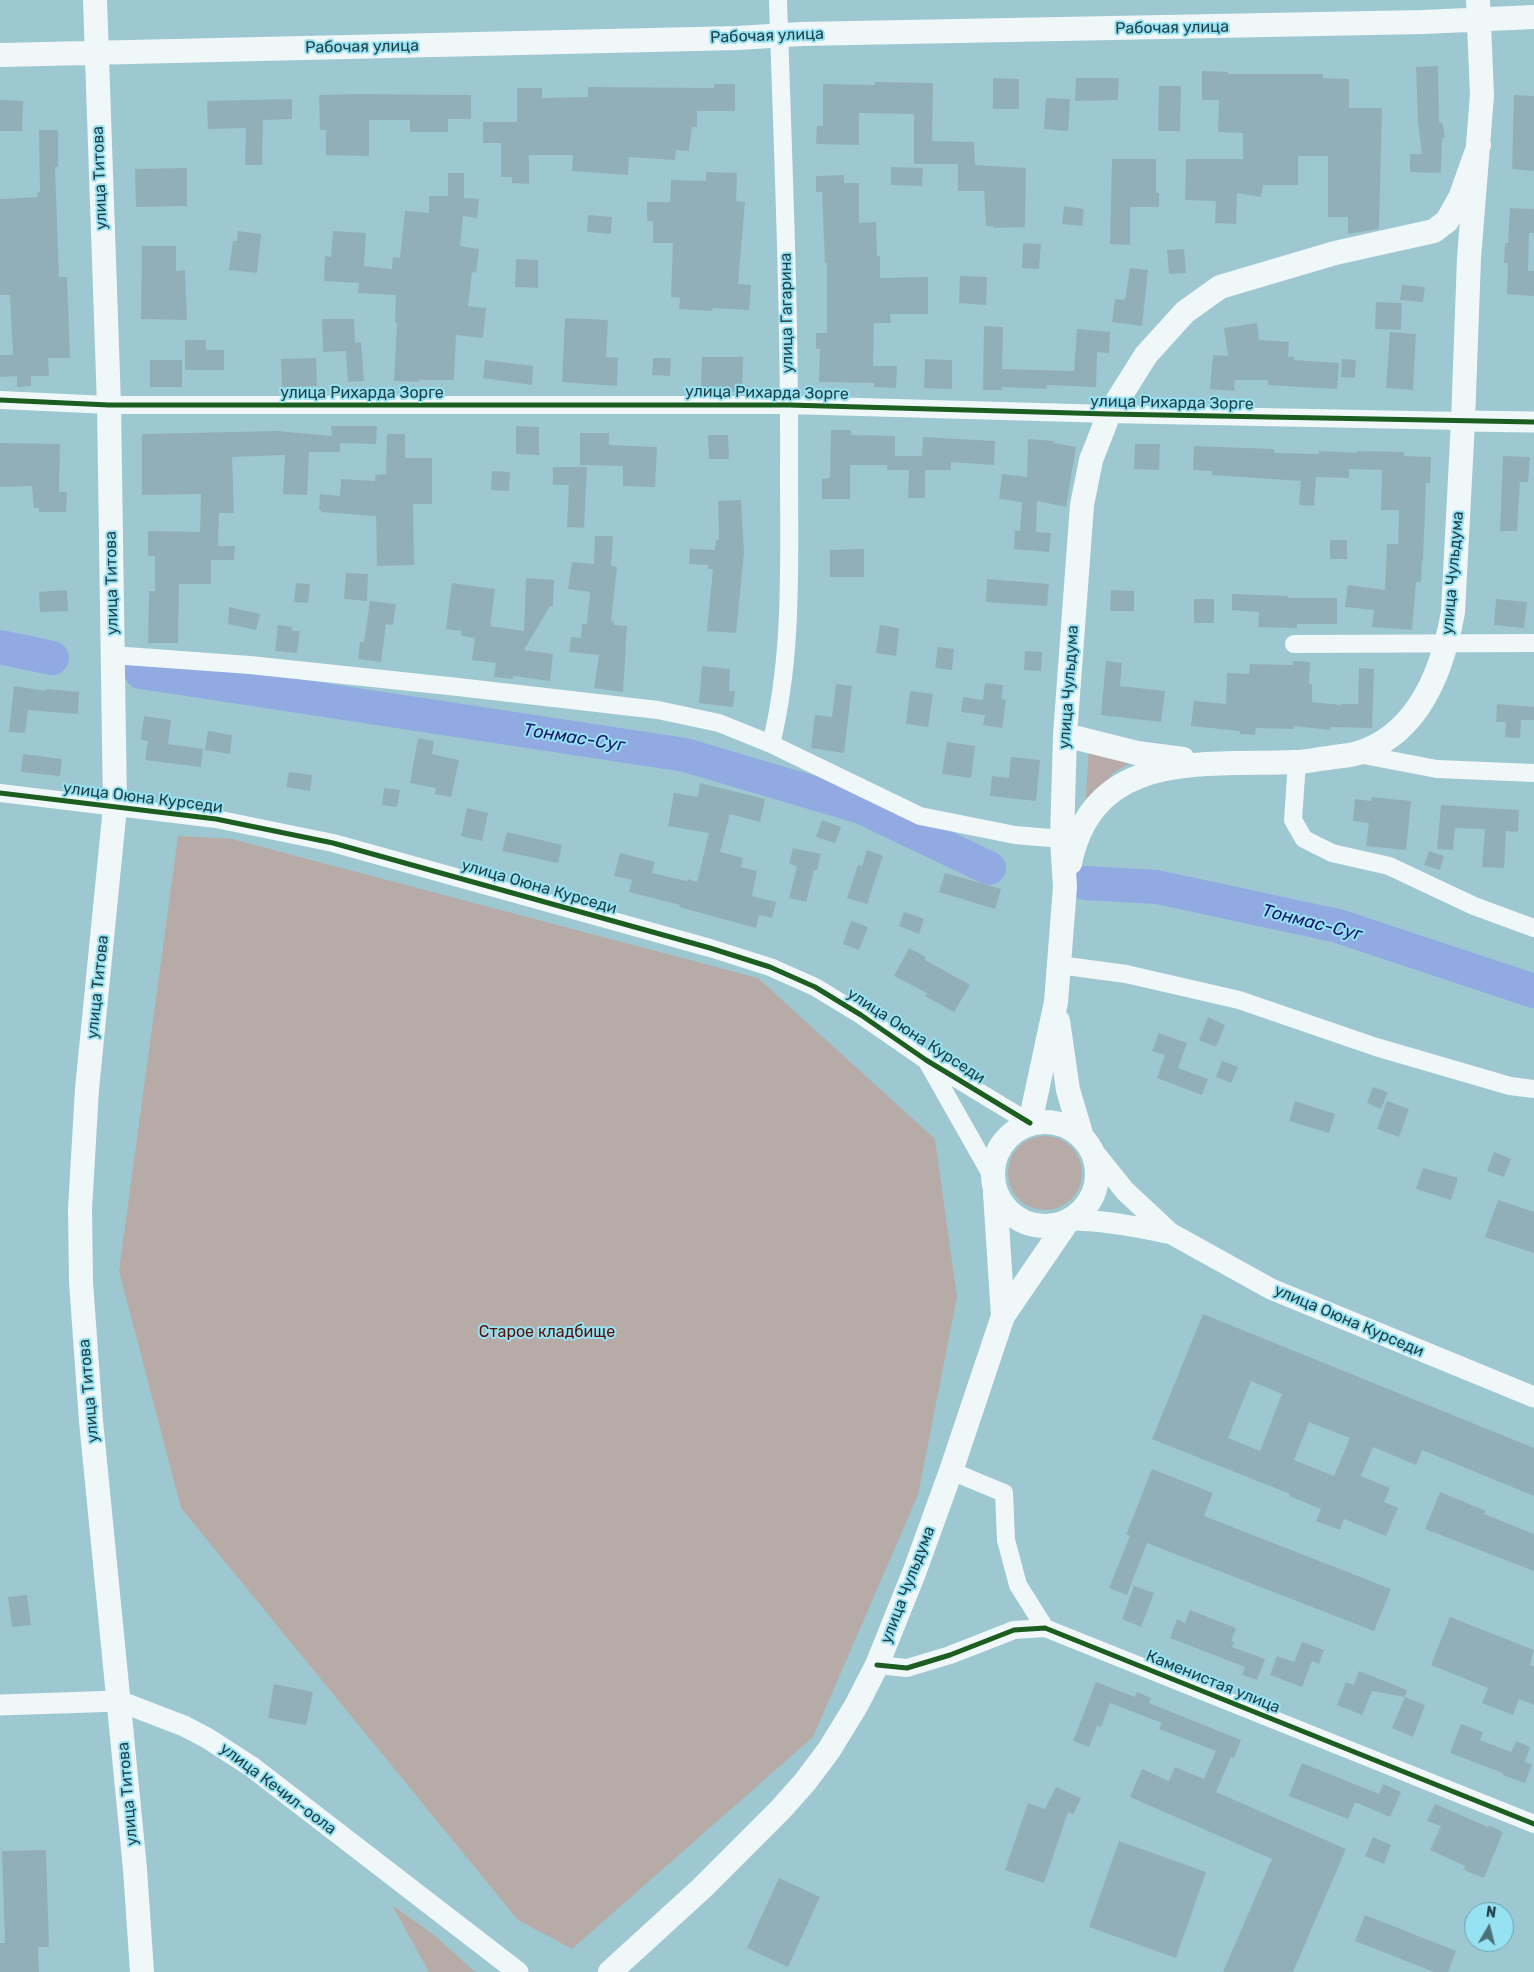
<!DOCTYPE html>
<meta charset="utf-8">
<style>
body{margin:0}
#map{position:relative;width:1534px;height:1972px;overflow:hidden;background:#9ec8d1;font-family:Rubik,sans-serif}
canvas{display:block}
.north{position:absolute;left:1464px;top:1902px;width:50px;height:50px;box-sizing:border-box;background:#96e2f3;border:1px solid #68a2af;border-radius:50%;rotate:8deg;font-size:14px;font-weight:700;line-height:20px;text-align:center;color:#224249}
.north::after{content:'';display:block;margin:auto;width:18px;height:22px;background:#4d7179;clip-path:polygon(50% 0,100% 100%,50% 72%,0 100%)}
</style>
<div id="map">
<canvas width="1534" height="1972"></canvas>
<div class="north">N</div>
</div>
<script>
const context = document.querySelector('canvas').getContext('2d');
context.lineJoin = 'round';
function fill(path, color) {
  context.fillStyle = color;
  context.fill(path, 'evenodd');
}
function stroke(path, color, width, dash) {
  context.strokeStyle = color;
  context.lineWidth = width;
  context.lineCap = dash ? 'butt' : 'round';
  context.setLineDash(dash || []);
  context.stroke(path);
}
function drawText(font, color, halo, rows, align = 'center') {
  context.font = font + ' Rubik,sans-serif';
  context.lineWidth = 4;
  context.setLineDash([]);
  context.textBaseline = 'middle';
  context.strokeStyle = halo;
  context.fillStyle = color;
  for (const [text, x, y, turn = 0] of rows) {
    context.save();
    context.translate(x, y);
    context.rotate((+turn || 0) * Math.PI / 180);
    context.textAlign = isNaN(turn) ? turn : align;
    if (halo) context.strokeText(text, 0, 0);
    context.fillText(text, 0, 0);
    context.restore();
  }
}
fill(new Path2D(`
 M1089,745l60,7 -36,21 -28,40z
 M178,836l54,3 526,139 177,161 22,158 -39,198 -105,242 -241,212 -54,-29 -337,-412 -62,-237z
 M1008 1173a37 37 0 1 1 74 0a37 37 0 1 1-74 0Z
 M392,1905l41,29 42,38h-46z`), '#b7aba8');
stroke(new Path2D(`
 M0,647l52,11
 M141,672l544,83 176,52 128,61
 M1085,883l72,4 181,39 196,65`), '#91aae2', 34);
fill(new Path2D(`
 M1438,66l1,57 3,-1 3,16h-3l-1,35 -31,-1v-18h12l-4,-33 -2,-54z
 M1202,71l26,1v2h95v4l26,1v29h33l-3,121 -31,5v-17h-20v-61h-30v29h-35l-2,12 -24,-4 -1,31 -21,-1 1,-22 -31,-1 1,-41h57v-26l-25,-1 1,-32h-17z
 M993,78l26,1v30h-26z
 M1076,78h43l-1,22 -43,1z
 M875,82l58,1 -1,58 42,1 1,23 51,3 -1,59 -32,1v-2h-7l-2,-35h-26v-27h-44v-50l-55,-1v32l-43,-1 1,-18h6v-42l52,1z
 M714,84h21v27h-38v16h-5l-3,24 -13,-1 -1,10 -46,-3 -1,18 -56,-4 1,-16h-44v29l-17,-1v-6h-11v-34h-18v-21h34v-34h25v10l46,-1v-10l126,1z
 M1159,86h22l-1,45h-22z
 M358,94l113,1v24h-23v13h-38v-12h-41v36l-43,-1v-25h-6l-1,-35z
 M1514,95l20,1v75l-22,-2z
 M1046,98l24,1 -2,32 -24,-2z
 M292,99v20l-29,1 -1,45h-17l1,-37 -38,1 -1,-28z
 M0,100l23,1 -1,30h-22z
 M39,130h19v37h-3l4,110h8l3,81h-22l1,18h-18v10l-14,1v-11l-17,1v-22h13l-3,-60h-10v-96l38,-2 -1,-4 3,-1z
 M1112,159h44v34h3v14h-29v38l-20,-1z
 M891,167l32,1 -1,18 -31,-1z
 M187,168v38l-51,1 -1,-38z
 M706,172l31,1 -1,28 9,1 -7,82 13,1 -2,25 -36,-2 -1,3 -33,-2 1,-11 -9,-1 2,-54h-20v-22h-6v-19h23l1,-22 35,1z
 M448,173h16v25l15,1 -2,19 -14,-2 -3,30 19,3 -3,24 -4,-1 -4,34 18,2 -3,30 -27,-3 -2,45h-35v2l-25,-1 3,-58 -2,-1 1,-27 -38,-2 1,-10 -35,-2 1,-25 6,1 2,-26 33,2 -2,33 28,3 1,-12 7,1 5,-47 24,2v-17h19z
 M844,175v8h15v40l17,-1 1,34h3v22l48,-1v37h-38l1,9h-17l-1,43h24l-1,22 -22,-1v-4l-55,-1 1,-33h-4v-16h11v-70h-2l-3,-71h-6v-16z
 M1064,206l20,3 -2,17 -20,-2z
 M1510,208l24,1v24h-5l-1,38h6v25l-27,-2 1,-31h-4l1,-20h3z
 M588,215l24,2 -1,17 -24,-2z
 M238,231l23,3 -4,39 -28,-3 4,-29h4z
 M1023,243l18,1 -2,25 -17,-1z
 M142,246h34v25l9,-1 2,50 -46,-1z
 M1184,249l2,24 -17,1 -2,-24z
 M516,259l22,1v28l-23,-1z
 M1130,268l18,2 -6,56 -30,-4 3,-23 10,1z
 M960,276l27,1 -1,28 -27,-2z
 M1402,285l23,2 -2,15 -23,-2z
 M1376,302l26,1 -1,27 -26,-1z
 M565,318l43,2 -2,37 12,1 -1,28 -55,-4z
 M322,319h32l1,24 6,-1 3,39 -16,1 -2,-31 -23,1z
 M1257,323l2,17 30,2 -1,15h6v3l45,3 -2,26 -69,-4v-5h-33l-1,11 -24,-2 3,-34 15,1 -4,-28z
 M984,326l19,1 -1,42 72,2 3,-42 33,3 -1,21 -12,-1 -1,35 -49,-2 -1,4 -44,-2v3h-19z
 M1390,332l26,2 -3,56 -27,-2z
 M185,340h21v10h18v20h-39z
 M702,357h41l-1,35 -41,-2z
 M316,358l1,28 -35,1 -1,-28z
 M653,358h18l-1,18 -18,-1z
 M925,359l27,1v29l-28,-1z
 M1342,359l14,1 -1,18 -14,-1z
 M150,360h32v27h-32z
 M485,360l48,6 -1,19 -49,-7z
 M331,426h46l-1,18 -36,-1v9h-31l-2,43 -24,-1 2,-39 -53,2 2,56h-15l-1,33h17l-1,14h-23v24h-32l-1,59h-30l1,-52h6v-35h-7v-25l52,1 1,-38 -59,1v-61l135,-3 55,5z
 M516,426l23,1v28l-23,-1z
 M831,430h20v5l44,1v20h27l1,-19 72,4 -1,24 -43,-3v8h-26v28h-17l1,-28h-22v-5h-37v34h-28v-20l8,-1z
 M580,433h29v12l48,2 -2,40 -32,-1v-20l-43,-1z
 M387,434h18v24h27v46h-19l1,61 -37,1 -1,-50 -55,-4 1,-2h-3l1,-16 20,2 1,-17 34,2v-6l11,-1z
 M708,435h20l1,24h-20z
 M1028,439l26,2v2l22,4 -10,60 -29,-6 -1,31 15,1 -2,19 -35,-3 1,-19 5,1 2,-29 -23,-3 3,-25 25,3z
 M0,443l60,1 -1,48h8l-1,20h-27v-4h-5l-2,-22 -32,1z
 M1135,444h25l-1,26 -25,-1z
 M1194,446l80,3v4l45,1v-3l38,2v-2l47,1v4l27,1 -1,26h-4l-3,78h-1l-1,21h-5l-4,48 -40,-3 2,-17 -29,-3 3,-22 37,5 2,-46h11l1,-34h-18l1,-40 -33,-1v9l-33,-1 -2,29 -15,-1 2,-24 -89,-6v-4l-19,-1z
 M1503,456l27,1 -2,25h-8l-3,49h-17z
 M553,467h34l-3,61 -17,-1 2,-42h-16z
 M492,471l18,1 -1,19 -18,-1z
 M741,500l3,52 -8,81 -29,-2 6,-62h-5v-4l-19,-1 1,-15 25,1 1,-10h3l-1,-39z
 M595,536h18l-2,30 6,1 -6,54 3,1v3l13,1 -4,66 -29,-4 5,-33 -30,-3 2,-15 10,1 1,-14h5l3,-32 -22,-3 4,-27 22,2z
 M1330,540h17v19h-17z
 M864,549v28h-34v-27z
 M346,573l22,1 -1,27 -23,-2z
 M526,578l28,2 -1,26h-3l-26,44 29,4 -3,27 -37,-5v3l-19,-2 2,-14 -24,-3 3,-22 -14,-2 1,-5 -16,-2 6,-46 43,6 -5,37 34,5z
 M987,579l62,5 -2,22 -61,-4z
 M296,583l14,1 -2,19 -14,-1z
 M67,590l1,21 -28,1 -1,-20z
 M1111,590l23,1v20h-24z
 M1232,594l56,2v2h49v26h-40v4l-39,-1 1,-15 -27,-2z
 M1194,599h20v24h-20z
 M1496,599l31,3 -3,26 -30,-3z
 M370,601l26,3 -3,21 -7,-1 -5,38 -23,-3 2,-17h4z
 M229,607l31,7 -4,16 -28,-6z
 M278,625l14,2v4h8l-3,22 -22,-2z
 M880,625l19,3 -3,28 -20,-3z
 M938,647l16,2 -2,21 -17,-2z
 M1025,651l17,1 -1,19 -17,-1z
 M1106,661l16,2 -2,23 45,5 -4,31 -60,-7z
 M1293,661l17,1 -1,22h3v18l29,3v-1h17l1,-36 15,1 -2,59 -42,-1v3l-36,-4v3l-38,-1 -1,7 -15,-1v-3l-49,-5 3,-25 32,3 1,-31 22,1 1,-10 43,1z
 M702,666l28,3 -1,22h6l-2,16 -34,-4z
 M985,683l18,2 -2,14 5,1 -4,28 -19,-3 2,-10 -24,-3 2,-15 20,3z
 M836,684l16,2 -8,67 -33,-5 4,-33 17,2z
 M14,686l32,5v-2l33,3 -1,22 -50,-4 -3,23 -16,-1z
 M910,691l23,3 -5,33 -22,-3z
 M1497,704l37,3v13h-13l-1,18 -15,-1 1,-15h-10z
 M144,716l27,4 -3,24 35,5 -2,18 -56,-7 3,-19 -7,-1z
 M208,731l24,4 -2,19 -25,-4z
 M418,738l16,3 -2,13 27,6 -8,37 -16,-3 1,-6 -26,-5z
 M947,742l28,4 -4,32 -29,-4z
 M23,754l39,5 -2,17 -39,-4z
 M1011,757l29,3 -4,41 -46,-5 2,-20 17,2z
 M289,772l23,3 -2,16 -24,-4z
 M700,783l65,16 -5,23 -30,-8 -10,38 23,6 -2,9 16,4 -5,25 24,6 -4,16 -13,-3 -3,13 -77,-21 1,-2 -51,-13 3,-12 -18,-4 6,-23 35,9 -3,11 35,8 1,-2 9,3 12,-49 -41,-7 6,-33 24,4z
 M384,788l16,2 -3,17 -15,-2z
 M1372,797l39,4 -5,49 -40,-4 3,-23 -16,-2 2,-22 16,2z
 M1441,805l78,5 -1,22 -12,-1 -2,37 -22,-1 3,-38 -30,-1 -2,22 -16,-1z
 M467,808l21,5 -6,28 -21,-5z
 M822,820l19,7 -6,16 -19,-6z
 M507,832l55,13 -4,18 -56,-12z
 M793,848l28,6 -4,16h-3l-8,32 -17,-4 8,-32 -8,-2z
 M867,850l16,6 -16,48 -20,-6 11,-33 4,1z
 M1429,851l15,5 -4,14 -16,-5z
 M945,873l56,16 -6,20 -56,-17z
 M904,912l20,7 -5,15 -20,-8z
 M851,921l17,6 -9,23 -16,-6z
 M909,948l17,9 -1,3 45,25 -16,27 -29,-16 2,-3 -33,-17z
 M1208,1017l17,8 -9,22 -17,-7z
 M1159,1033l28,10 -9,25 30,11 -6,16 -45,-17 8,-23 -13,-4z
 M1222,1061l16,6 -7,16 -15,-6z
 M1373,1087l15,5 -7,17 -14,-6z
 M1295,1101l40,13 -6,19 -40,-12z
 M1387,1101l22,8 -10,28 -22,-8z
 M1494,1152l17,7 -7,18 -17,-6z
 M1423,1168l35,10 -7,22 -35,-11z
 M1498,1200l36,12v41l-49,-16z
 M1203,1314l331,134v48l-112,-46 -6,15 -43,-18 -12,29 29,12 -6,14 14,6 -12,28 -42,-17 -4,11 -24,-9 5,-12 -32,-13 1,-2 -138,-55zM1251,1381l31,13 -22,57 -32,-13zM1309,1422l41,16 -16,38 -40,-16z
 M1152,1469l61,24 -9,23 187,73 -17,42 -227,-88 -20,52 -18,-7 21,-52 -4,-1z
 M1440,1492l46,19 -2,3 50,20v37l-109,-42z
 M1134,1586l20,7 -13,34 -19,-8z
 M27,1595l4,30 -19,2 -4,-30z
 M1190,1610l46,18 -5,13 3,1 -2,5 33,12 -8,21 -15,-5 3,-8 -75,-29 7,-19 8,4z
 M1450,1617l84,33 -4,15 4,1v39l-15,-6 -6,16 -31,-12 6,-15 -57,-23z
 M1302,1642l22,8 -5,14 -7,-3 -10,26 -32,-12 7,-19 17,6z
 M1359,1671l48,19 -2,7 -33,-6 -10,24 -25,-10 9,-23 8,3z
 M1096,1682l39,15 2,-5 14,6 -2,5 92,37 -7,18 -3,-1 -15,35 130,57 -53,123h-70l49,-113 -142,-62 12,-28 27,12 6,-14 29,12 12,-28 -57,-22 3,-6 -52,-20 -9,24 -4,-1 -8,21 -16,-6z
 M274,1684l39,8 -7,33 -38,-7z
 M1405,1697l20,8 -12,32 -21,-9z
 M1461,1724l22,8 -3,8 31,12 5,-11 14,6 -5,15 7,2 -7,19 -22,-8v-2l-53,-20z
 M1302,1763l77,31 4,-10 18,8 -11,25 -35,-15 -7,17 -59,-23z
 M1056,1787l25,11 -8,17 -5,-3 -24,71 -39,-13 23,-67 17,6z
 M1435,1804l53,23 1,-2 14,7 -19,46 -20,-8 1,-4 -35,-16 11,-24 -14,-5z
 M1373,1837l18,8 -7,19 -19,-8z
 M1119,1841l87,31 -30,86 -87,-31z
 M46,1850l3,97h-11l1,25h-39v-29h5l-3,-92z
 M779,1878l41,19 -32,70 -41,-19z
 M1365,1915l91,36 -8,21h-14l-79,-31z`), '#91afb9');
stroke(new Path2D(`
 M0,400l109,5h680l320,9 354,7
 M1294,644l240,-1
 M112,655l138,10 208,22 200,23 61,13 52,21 149,72 95,19 47,4
 M771,744c22,-88 18,-181 18,-271 1,-158 -6,-316 -11,-473
 M1358,754l79,15 97,4
 M1297,762l-4,58 11,19 28,14 57,13 85,40 60,22
 M0,793l216,26 117,24 377,105 60,19 45,20 46,28 65,45 104,63
 M1059,965l67,9 113,26 137,47 134,39 24,3
 M928,1063l64,113
 M951,1471l53,22 2,47 12,45 27,43
 M877,1665l30,3 43,-13 64,-25 31,-2 489,196`), '#f0f7f8', 18);
stroke(new Path2D(`
 M1463,421l71,1
 M1092,1150l33,41 45,42 101,56 263,108
 M1070,1220c33,0 65,6 97,13
 M0,1705l119,-4 65,25 23,12 45,29 266,205`), '#f0f7f8', 21);
stroke(new Path2D(`
 M95,0l14,405 6,402 -28,282 -7,120 1,73 10,139 44,448 7,103
 M0,55l738,-17 63,-4 622,-12 111,-5
 M1065,735l72,18 46,6
 M1070,863c24,-115 134,-97 225,-101 11,0 22,-3 33,-4 10,-2 21,-2 30,-5 61,-19 85,-84 95,-141l10,-191 6,-163 13,-163 -4,-95
 M1058,1021l10,69 14,47
 M993 1174a52 52 0 1 1 104 0a52 52 0 1 1-104 0Z
 M1030,1123l26,-121 9,-115 -3,-48 3,-104 17,-230 9,-45 18,-46 37,-59 39,-43 35,-25 115,-34 99,-22 13,-10 13,-23 19,-53
 M995,1193l8,123
 M610,1972l92,-84 79,-79 24,-27 24,-32 27,-44 21,-41 37,-92 37,-102 52,-155 65,-95`), '#f0f7f8', 24);
stroke(new Path2D(`
 M0,400l109,5h680l320,9 425,8
 M0,793l216,26 117,24 377,105 60,19 45,20 46,28 65,45 104,63
 M877,1665l30,3 43,-13 64,-25 31,-2 489,196`), '#1b5e20', 5);
drawText('16px', '#224249', '#96e2f3', [
 ["Рабочая улица",1172,28,-1],
 ["Рабочая улица",767,36,-2],
 ["Рабочая улица",362,47,-1],
 ["улица Титова",100,178,-92],
 ["улица Гагарина",787,313,-91],
 ["улица Рихарда Зорге",362,393],
 ["улица Рихарда Зорге",767,393,1],
 ["улица Рихарда Зорге",1172,403,1],
 ["улица Чульдума",1453,573,-85],
 ["улица Титова",112,583,-91],
 ["улица Чульдума",1069,687,-86],
 ["улица Оюна Курседи",143,798,7],
 ["улица Оюна Курседи",539,887,16],
 ["улица Титова",98,987,-84],
 ["улица Оюна Курседи",916,1036,33],
 ["улица Оюна Курседи",1349,1321,23],
 ["улица Титова",89,1391,-95],
 ["улица Чульдума",908,1585,-69],
 ["Каменистая улица",1213,1682,22],
 ["улица Кечил-оола",278,1789,37],
 ["улица Титова",128,1794,-95]
]);
drawText('16px', '#5e0d00', '#96e2f3', [
 ["Старое кладбище",547,1332]
]);
drawText('italic 18px', '#19166e', '#96e2f3', [
 ["Тонмас-Суг",574,738,9],
 ["Тонмас-Суг",1312,923,14]
]);
</script>
